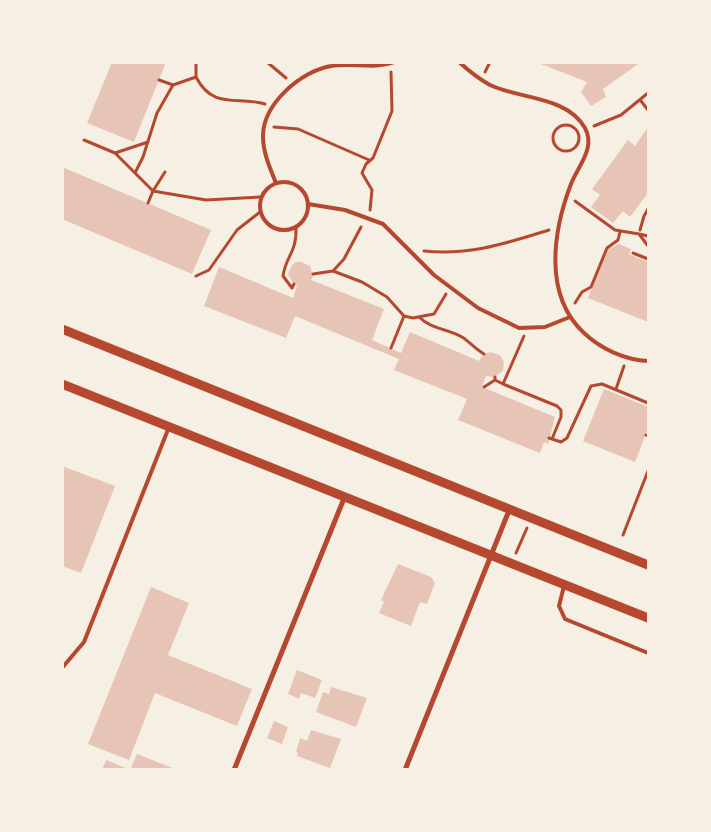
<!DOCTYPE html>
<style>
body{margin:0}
#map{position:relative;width:711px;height:832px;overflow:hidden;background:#f6efe4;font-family:Poppins,sans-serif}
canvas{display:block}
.frame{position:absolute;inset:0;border:64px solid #f6efe4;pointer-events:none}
</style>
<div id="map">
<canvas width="711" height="832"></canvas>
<div class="frame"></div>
</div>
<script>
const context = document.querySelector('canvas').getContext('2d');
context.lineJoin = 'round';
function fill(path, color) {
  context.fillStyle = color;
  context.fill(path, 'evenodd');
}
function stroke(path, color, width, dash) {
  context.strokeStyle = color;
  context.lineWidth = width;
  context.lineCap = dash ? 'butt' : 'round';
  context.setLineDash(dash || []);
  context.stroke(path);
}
fill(new Path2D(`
 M112,62h54l-32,80 -47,-19z
 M536,62h105l-38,27 3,8 -15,9 -10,-14 6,-10z
 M648,127v66l-18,24 -7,-6 -10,12 -22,-16 9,-12 -8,-6 36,-49 7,6z
 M62,167l149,63 -19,44 -130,-55z
 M619,244l12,5 -2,5 19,8v60l-60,-24 18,-48z
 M296,262h5l9,4 3,10 -2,4 73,29 -12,31 29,13 9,-21 69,29 4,-6 7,-3 10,3 4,7 -1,9 -9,6 -8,-1 -4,11 73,30 -7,27 -4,-2 -4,11 -82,-33 9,-21 -73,-29 5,-11 -104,-43 -9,22 -82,-32 15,-39 74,31 4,-12 -4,-3 -5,-9 4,-9z
 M604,389l44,18v22l-13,33 -52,-21z
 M62,466l53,20 -34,87 -19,-7z
 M398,564l33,13 4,6 -8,21 -7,-2 -9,24 -32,-13 5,-11 -3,-2z
 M151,587l38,16 -21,52 84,34 -15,37 -82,-33 -26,67 -41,-16z
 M297,670l25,10 -7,18 -14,-5 -2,6 -11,-5z
 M331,687l36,11 -11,29 -40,-15 7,-20 6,2z
 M274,721l14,6 -6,17 -15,-6z
 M311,730l30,9 -11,29 -33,-12 1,-3 -2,-1 4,-14 7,3z
 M137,754l38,15v1h-45z
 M106,760l22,9v1h-26z`), '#e6c5b7');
stroke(new Path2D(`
 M196,62v15c17,33 41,19 69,27
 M267,62l19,16
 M485,72l5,-10
 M159,80l14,5
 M641,101l7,9
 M553 138a13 13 0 1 1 26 0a13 13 0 1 1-26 0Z
 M594,126l27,-11 27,-22
 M274,127l24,2 71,31
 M84,140l31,13 38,38 53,9 55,-3
 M115,153l33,-11
 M135,173l8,-16 14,-44 16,-28 23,-8
 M575,201l40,29 24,4 9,12
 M148,203l5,-12 12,-19
 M370,210l2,-20 -10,-17 4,-9 7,-6 19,-47 -1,-39
 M640,230l4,-14 4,-7
 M639,234l9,2
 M424,251c45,5 83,-8 125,-21
 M633,253l15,6
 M333,271l11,-12 17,-32
 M313,274l20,-3 29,11 25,15 17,19 9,2 21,-4 12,-20
 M196,276l13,-6 28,-40 23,-18
 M294,284l-2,4 -9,-12c3,-21 14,-23 13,-49
 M575,303l7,-11 9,-5 16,-39 11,-8 2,-8
 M419,317c12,12 29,12 43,20 8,5 13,12 22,17
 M524,336l-21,48 54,22 4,4v7l-9,22
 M391,348l13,-32
 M495,377v3l8,4
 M484,387l11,-7
 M616,389l8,-23
 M646,435l2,1
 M549,438l12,4 6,-4 24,-52 11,-2 46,19
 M623,535l25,-64
 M516,553l11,-25`), '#b5482f', 3);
stroke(new Path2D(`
 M459,62c10,9 20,17 31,23 29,14 77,11 95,43 11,20 -7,38 -14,56 -18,47 -28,111 13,149 17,16 41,27 64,28
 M260 206a24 24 0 1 1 48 0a24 24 0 1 1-48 0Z
 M276,183c-6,-15 -13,-30 -13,-47 0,-32 38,-65 68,-70 21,-4 43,4 64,-4
 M308,204l37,6 38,14 51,51 44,33 41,20 26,-1 25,-10
 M564,586l-5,20 6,13 83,34
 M62,668l22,-26 85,-215`), '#b5482f', 4);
stroke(new Path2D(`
 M234,770l111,-274
 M405,770l105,-262`), '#b5482f', 5);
stroke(new Path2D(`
 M62,329l586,236
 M62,384l586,234`), '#b5482f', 9);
</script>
